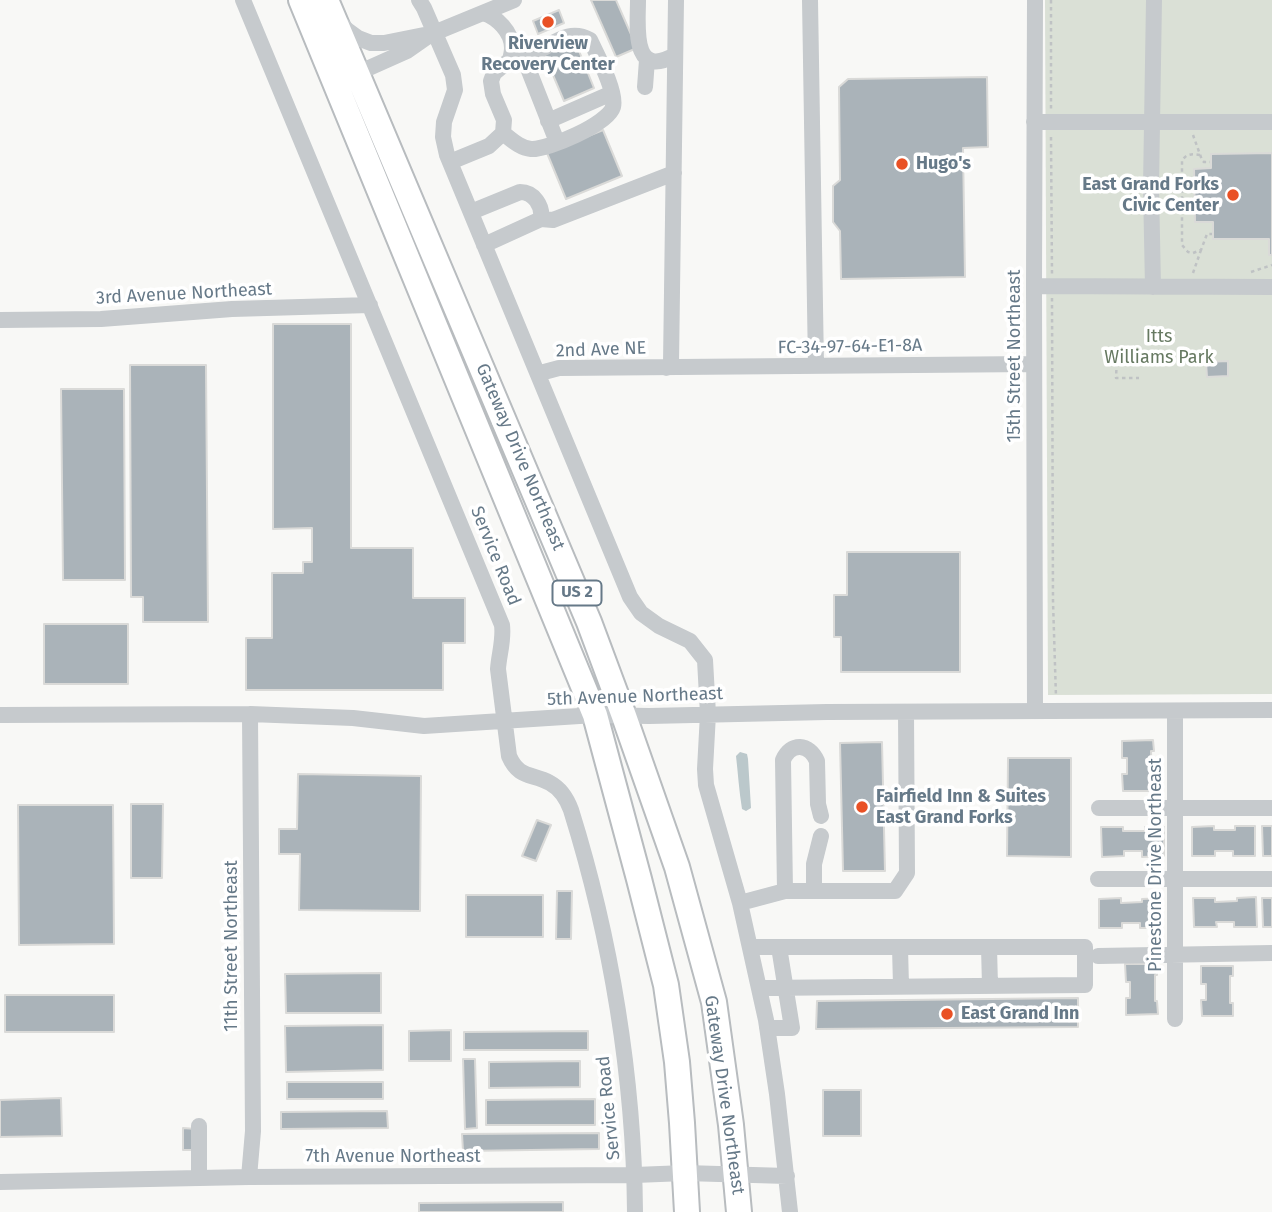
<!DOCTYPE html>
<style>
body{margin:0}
canvas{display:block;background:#f8f8f6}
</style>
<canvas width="1272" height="1212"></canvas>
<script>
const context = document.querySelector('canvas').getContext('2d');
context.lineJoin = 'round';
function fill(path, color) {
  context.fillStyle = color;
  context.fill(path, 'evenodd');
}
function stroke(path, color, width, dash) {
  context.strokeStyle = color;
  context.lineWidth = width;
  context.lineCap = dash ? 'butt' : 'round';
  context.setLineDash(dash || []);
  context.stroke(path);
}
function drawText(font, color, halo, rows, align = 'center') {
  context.font = font + ' "Fira Sans",sans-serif';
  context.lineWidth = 7;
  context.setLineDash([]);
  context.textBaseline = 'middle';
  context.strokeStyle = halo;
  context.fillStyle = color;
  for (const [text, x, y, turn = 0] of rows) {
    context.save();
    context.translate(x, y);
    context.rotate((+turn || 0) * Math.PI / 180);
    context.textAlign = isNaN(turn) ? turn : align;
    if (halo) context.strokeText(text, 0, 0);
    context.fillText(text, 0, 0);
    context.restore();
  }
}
fill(new Path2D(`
 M1045,0h227v694l-224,1z`), '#dae0d6');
fill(new Path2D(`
 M740,752l7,2 1,5 3,49 -5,3 -4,-2c-3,-18 -4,-36 -6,-53z`), '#bbc8cb');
const building = new Path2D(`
 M591,0h25l21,48 -21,9z
 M559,10l5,13 -26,11 -5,-13z
 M573,36l21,52 -30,13 -22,-52z
 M987,77l1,70 -25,1 2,129 -124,2 -1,-48 -7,-9v-36l7,-6 -1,-93 9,-8z
 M603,130l19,46 -56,23 -19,-46z
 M1272,153v102h-3v-16h-56v-17h-18l-1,-53 17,-1v-14z
 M273,324h78v224h62v50h52v45h-22v47h-197v-52h26v-65h31v-11h9v-34l-39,1z
 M1228,361v15l-21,1 -1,-15z
 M130,365h76l2,257h-65v-25h-12z
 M61,389h63l1,191h-62z
 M847,552h113v120h-119v-35h-7v-42h13z
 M44,624h84v60h-84z
 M1153,740l1,11h-3l1,27 2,-1v14h-31l-1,-17h5v-16h-5v-17z
 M882,742l3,129h-42l-3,-128z
 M1008,758h63v99l-64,-1z
 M298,774l123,2 -1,135 -121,-1 1,-56h-21v-25h18z
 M131,804h32l-1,74h-31z
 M18,805h95l1,139 -95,1z
 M537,820l14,5 -15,36 -14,-5z
 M1214,826v4h21v-4h20v30h-22v-5h-18v5h-23v-29z
 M1262,826h10v30h-9z
 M1101,827h22v4h22v-4h19v29l-22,1v-6h-18v5l-22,1z
 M557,891h15l-1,48h-15z
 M466,895h77v42h-77z
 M1256,897l1,30h-23v-5h-18l1,5h-23l-1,-29h22v4l22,-1v-3z
 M1121,898v5l21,-1v-3l20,-1v30h-22v-5h-18v5h-23v-29z
 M1262,898h10v29h-9z
 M1125,964h32v11h-2v26h2l1,13 -32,1v-17h4v-16h-4z
 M1201,966h32v10h-3v27h3v13h-31l-1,-16h5v-16h-5z
 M381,973v40h-95l-1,-39z
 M5,995h109v37h-109z
 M1078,998v29l-262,2 1,-28z
 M383,1025v45l-97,2 -1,-46z
 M451,1030v31h-42v-30z
 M588,1031v19h-124v-18z
 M463,1059h12l2,69 -12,1z
 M580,1061v26l-91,1v-26z
 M287,1082h96v17h-96z
 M823,1090h38v46h-38z
 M61,1098l1,38 -62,1v-37z
 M595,1099v26h-109v-25z
 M387,1111l1,17 -107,1v-17z
 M183,1128l13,1 -1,21h-12z
 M599,1133v16l-136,2 -1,-17z
 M563,1202v10h-144v-9z`);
fill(building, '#aab3b9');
stroke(building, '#dadad8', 2);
const highway = new Path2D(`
 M301,0l294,715 44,164 27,106 11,77 5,61 5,89
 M326,0l263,622 35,94 53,151 37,135 17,123 8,87`);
stroke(highway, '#b8bcbf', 28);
stroke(new Path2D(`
 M1051,0v109
 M1193,135l9,25 2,2h6
 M1051,137l1,137
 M1200,155c-7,-1 -14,-2 -18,6v84l6,7 5,1 8,-3 6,-16h5
 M1165,187h28
 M1165,210h28
 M1251,272l21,-7
 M1193,273l8,-23
 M1052,298l1,303 3,96
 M1117,356l-1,22h23`), '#bfc2c4', 2.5, [3.5, 3.5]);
stroke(new Path2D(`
 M243,0l259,625c2,15 -3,29 -4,44l11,87c10,23 23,17 41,27 11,6 17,16 21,27 40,128 63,268 64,402
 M419,0l5,8 29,67 2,15 -11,32 -1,15 4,18 183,442 11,16 18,13 31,15 15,19 3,54 -3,55 1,16 34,118 26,117 11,74 13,118
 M638,0c0,26 -7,80 37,55
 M810,0l6,366
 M1035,0l-1,286 1,425
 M338,21l9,9 11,8 13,5h13l50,-10 80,-33
 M522,53l35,89
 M351,76l56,-25 20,-14
 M645,87l2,-27
 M548,121l64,-28
 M1034,122h238
 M503,133c9,7 17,15 28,16 17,1 77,-25 82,-42 4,-15 -16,-52 -23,-67 -28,-16 -46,18 -68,13 -4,-1 -7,-4 -10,-6
 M450,162l39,-16 14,-13 1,-13 -11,-26 -2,-13 3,-8 16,-13c1,-4 2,-8 2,-12 0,-16 -15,-31 -29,-35
 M471,212l49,-20c14,0 23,14 21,27l-57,26
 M541,219l12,1 121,-47
 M1034,286l238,1
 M1153,287l-2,-100 3,-187
 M0,320l101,-1 131,-10 138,-4
 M666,368l4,-1 1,-3 5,-364
 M539,377l5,-5 15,-4 475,-4
 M1175,711v308
 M0,715l250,-1 103,4 71,8 171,-11 54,1 178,-4 445,-2
 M1099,808h173
 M1098,879h174
 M785,891l-2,-131c8,-18 26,-17 34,1l1,43 3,12
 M814,891v-27l7,-28
 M740,903l45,-12h110l12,-18 -1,-161
 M750,947h335v38l-326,3
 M900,947l1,39
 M989,947l1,39
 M1098,956l174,-3
 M767,1028h25l-13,-81
 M249,1177l4,-46 -3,-417
 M199,1178v-52
 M0,1182l249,-5 386,-2 50,-2 102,3`), '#c6cacd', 16);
stroke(highway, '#fff', 24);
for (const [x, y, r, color] of [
 [548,22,7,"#e95125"],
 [902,164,7,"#e95125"],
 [1233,195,7,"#e95125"],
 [862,807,7,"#e95125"],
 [947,1014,7,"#e95125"]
]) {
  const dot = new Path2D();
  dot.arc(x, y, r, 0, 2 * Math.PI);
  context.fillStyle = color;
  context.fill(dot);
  stroke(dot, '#fff', 2.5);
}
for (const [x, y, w] of [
 [577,593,49]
]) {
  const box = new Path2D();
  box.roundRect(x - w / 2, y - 12.5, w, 25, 5);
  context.fillStyle = '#fff';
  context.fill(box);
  stroke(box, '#667988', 2);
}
drawText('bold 16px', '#667988', null, [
 ["US 2",577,593]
]);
drawText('bold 18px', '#667988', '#fff', [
 ["Riverview",548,44,"center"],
 ["Recovery Center",548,65,"center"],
 ["Hugo's",916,164],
 ["East Grand Forks",1219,185,"right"],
 ["Civic Center",1219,206,"right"],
 ["Fairfield Inn & Suites",876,797],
 ["East Grand Forks",876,818],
 ["East Grand Inn",961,1014]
], 'left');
drawText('18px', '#667988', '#fff', [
 ["3rd Avenue Northeast",184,294,-3],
 ["FC-34-97-64-E1-8A",850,347,-1],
 ["2nd Ave NE",601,350,-2],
 ["15th Street Northeast",1015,356,-90],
 ["Gateway Drive Northeast",520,457,67],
 ["Service Road",495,556,68],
 ["5th Avenue Northeast",635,697,-2],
 ["Pinestone Drive Northeast",1156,865,-90],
 ["11th Street Northeast",232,946,-90],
 ["Gateway Drive Northeast",724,1095,82],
 ["Service Road",609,1108,-96],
 ["7th Avenue Northeast",393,1157]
]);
drawText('18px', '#667961', '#fff', [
 ["Itts",1159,337],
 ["Williams Park",1159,358]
]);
</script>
